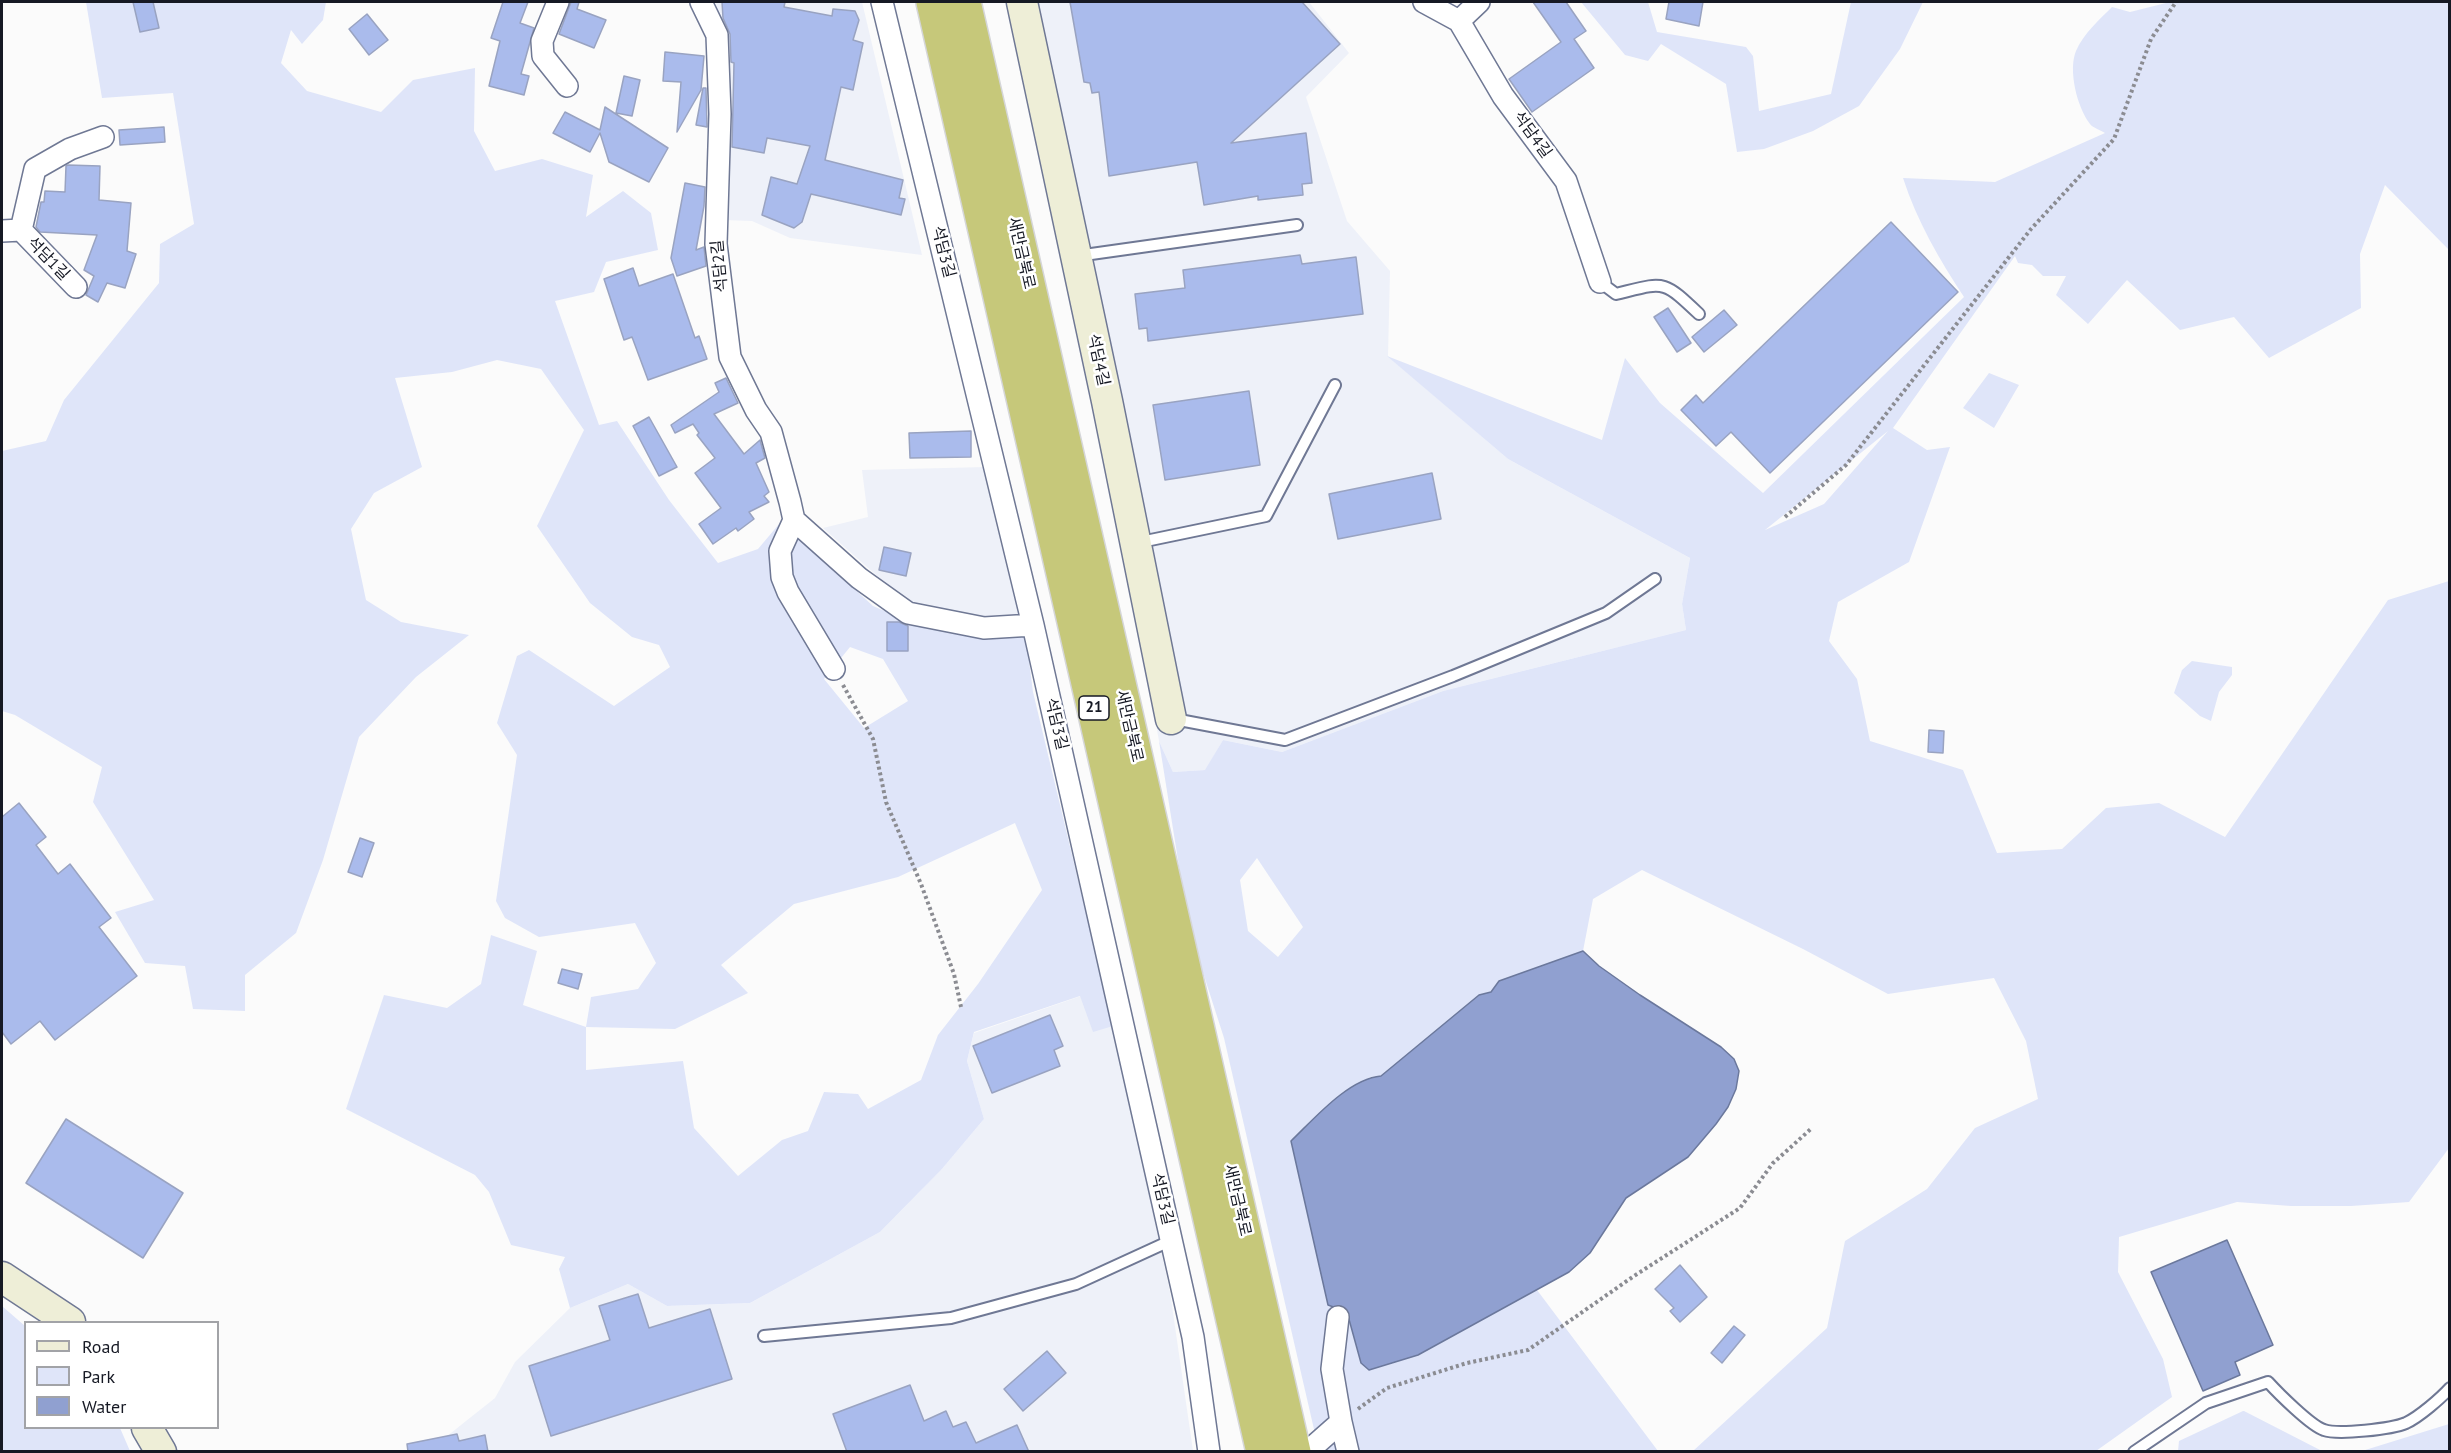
<!DOCTYPE html>
<meta charset="utf-8">
<style>
body{margin:0}
#map{position:relative;width:2451px;height:1453px;overflow:hidden;background:#fbfbfb;font-family:"PT Sans",sans-serif}
canvas{display:block}
.frame{position:absolute;inset:0;border:3px solid #161924;pointer-events:none}
.legend{position:absolute;left:24px;top:1321px;width:195px;height:108px;box-sizing:border-box;background:#fff;border:2px solid #a2a3a7;margin:0;padding:8px 10px;list-style:none;font-size:18px;color:#161924}
.legend li{display:flex;align-items:center;gap:12px;height:30px}
.legend b{width:30px;border:2px solid #a2a3a7}
</style>
<div id="map">
<canvas width="2451" height="1453"></canvas>
<div class="frame"></div>
<ul class="legend">
<li><b style="height:8px;background:#eeeed7"></b>Road</li>
<li><b style="height:16px;background:#dfe5f9"></b>Park</li>
<li><b style="height:16px;background:#90a0d0"></b>Water</li>
</ul>
</div>
<script>
const context = document.querySelector('canvas').getContext('2d');
context.lineJoin = 'round';
function fill(path, color) {
  context.fillStyle = color;
  context.fill(path, 'evenodd');
}
function stroke(path, color, width, dash) {
  context.strokeStyle = color;
  context.lineWidth = width;
  context.lineCap = dash ? 'butt' : 'round';
  context.setLineDash(dash || []);
  context.stroke(path);
}
function drawText(font, color, halo, rows, align = 'center') {
  context.font = font + ' "PT Sans","Noto Sans KR",sans-serif';
  context.lineWidth = 5;
  context.setLineDash([]);
  context.textBaseline = 'middle';
  context.strokeStyle = halo;
  context.fillStyle = color;
  for (const [text, x, y, turn = 0] of rows) {
    context.save();
    context.translate(x, y);
    context.rotate((+turn || 0) * Math.PI / 180);
    context.textAlign = isNaN(turn) ? turn : align;
    if (halo) context.strokeText(text, 0, 0);
    context.fillText(text, 0, 0);
    context.restore();
  }
}
fill(new Path2D(`
 M716,2h146l60,253 -132,-17 -38,-17 -29,-1 4,-67z
 M1027,2h282l40,51 -43,44 41,124 43,50 -2,85 120,103 182,99 -8,46 4,26 -243,61 -161,61 -59,-12 -17,30 -33,2 -14,-31z
 M986,467l35,149 -21,5 -90,-16 -87,-77 45,-11 -6,-47z
 M1081,996l32,30 57,266 23,159 -766,1 68,-54 20,-36 55,-54 58,-24 39,22 83,-3 130,-71 62,-63 42,-50 -17,-58 7,-28z`), '#eef1f9');
fill(new Path2D(`
 M86,2h240l-3,18 -21,24 -11,-14 -10,33 26,28 74,21 32,-32 62,-12 -1,63 21,40 47,-12 51,16 -7,42 37,-26 28,22 7,37 -52,12 -12,30 -39,9 44,124 18,-4 52,79 49,63 40,-14 27,-32 13,20 75,69 54,23 99,8 7,55 80,334 -20,6 -13,-36 -106,36 -7,29 17,58 -42,50 -62,63 -130,71 -83,3 -39,-22 -58,24 -11,-39 6,-12 -54,-12 -22,-53 -14,-17 -129,-66 38,-114 63,13 34,-24 10,-49 46,16 -14,54 63,22 5,-30 47,-8 18,-26 -21,-40 -96,14 -34,-19 -9,-17 21,-146 -20,-32 20,-67 12,-6 85,56 56,-39 -11,-22 -27,-8 -42,-34 -53,-77 47,-96 -43,-61 -44,-9 -45,12 -57,6 27,89 -48,26 -23,36 15,71 35,22 68,13 -53,42 -57,60 -36,123 -27,73 -51,42v36l-52,-2 -8,-43 -40,-3 -30,-51 39,-12 -61,-98 9,-35 -87,-52 -13,-4v-260l44,-10 18,-41 95,-117 1,-39 34,-20 -21,-131 -71,5zM850,647l33,12 25,42 -44,27 -40,-49zM1015,823l27,67 -64,94 -40,51 -17,45 -53,29 -10,-15 -34,-2 -16,39 -26,9 -44,36 -44,-48 -11,-67 -97,9v-43l89,2 73,-36 -27,-28 73,-61 104,-27z
 M1581,2h67l9,30 89,15 7,9 6,55 72,-17 20,-92h72l-23,47 -41,57 -46,25 -49,18 -27,3 -11,-68 -65,-40 -13,17 -23,-6z
 M2170,2h279v248l-64,-65 -25,69 1,54 -92,50 -35,-41 -54,13 -53,-50 -39,44 -32,-29 10,-19h-23l-11,-11 -14,-2 -3,-7 -122,172 34,22 23,-3 -41,115 -71,40 -9,39 28,38 13,62 93,29 34,83 65,-4 44,-41 53,-5 66,34 163,-237 61,-19v567l-40,54 -58,4h-60l-54,-4 -118,35 -1,35 45,87 9,38 -76,54h-403l134,-123 18,-87 82,-52 48,-61 63,-29 -12,-58 -32,-63 -106,16 -85,-45 -161,-79 -49,29 -10,52 -84,30 -8,11 -12,3 -83,70 -15,11 -11,1 -65,51 42,184 22,58 49,-15 52,-30 67,-35 121,161h-339l-95,-413 -35,-109 -30,-188 14,31 32,-2 18,-30 59,12 161,-61 243,-61 -4,-26 8,-46 -182,-99 -121,-103 215,84 23,-82 35,45 103,90 201,-196c-25,-38 -47,-76 -61,-119l92,4 110,-49c-4,-3 -12,-5 -15,-9 -13,-17 -22,-54 -14,-73 7,-17 24,-32 36,-44l18,5zM1888,431l-64,73 -59,26zM1257,858l46,69 -25,30 -30,-26 -8,-51z
 M1989,373l30,12 -25,43 -31,-20z
 M2192,661l40,6v8l-13,17 -8,29 -11,-5 -26,-23 8,-23z
 M2,1306l23,20 1,102h94l10,23h-128z
 M2243,1411h1l78,40h-144l1,-10z
 M2449,1424v27h-87z`), '#dfe5f9');
const water = new Path2D(`
 M1583,951l16,15 41,29 81,52 13,12 5,12 -3,18 -8,18 -12,17 -28,33 -62,41 -36,55 -21,19 -151,83 -49,15 -8,-7 -14,-51 -19,-7 -37,-164c23,-22 57,-62 90,-65l98,-81 12,-3 8,-11z
 M2227,1240l46,105 -38,17 5,13 -37,16 -52,-119z`);
fill(water, '#90a0d0');
stroke(water, '#6b789c', 1.5);
const building = new Path2D(`
 M133,2h20l6,26 -19,4z
 M503,2h25l-8,21 14,5 -13,46 8,2 -5,19 -35,-9 11,-45 -9,-3z
 M571,2h8l-2,7 29,11 -12,28 -35,-14z
 M722,2h63l-1,5 48,9 1,-7 22,2 4,9 -6,20 10,3 -10,47 -12,-3 -16,73 78,20 -4,18 6,1 -4,16 -90,-21 -9,28 -8,6 -32,-13 9,-38 26,7 13,-38 -43,-8 -3,15 -32,-6 2,-84 -3,-1 -1,-28 -7,-16z
 M1070,2h232l38,42 -109,99 75,-10 6,50 -10,1 1,11 -45,5v-4l-54,9 -7,-43 -88,14 -10,-84 -7,1 -2,-10 -6,-1z
 M1533,2h33l20,29 -12,8 20,29 -62,44 -23,-33 52,-37z
 M1669,2h34l-4,24 -33,-7z
 M367,14l21,26 -19,15 -20,-26z
 M665,52l39,4 -3,34 -24,42 4,-50 -18,-1z
 M624,76l16,4 -8,36 -16,-3z
 M703,88h3l1,39 -11,-2z
 M605,107l63,41 -19,34 -40,-20 -9,-29 -10,19 -37,-19 12,-21 35,18z
 M164,127l1,15 -45,3 -1,-15z
 M68,165l32,1 -1,34 32,3 -4,48 9,3 -11,34 -18,-5 -9,19 -12,-7 8,-19 -10,-6 13,-35 -57,-3 -4,-5 5,-25h3l1,-11 20,1 1,-26z
 M685,183l20,4 -1,19 -8,44 8,-3 2,19 -29,10 -6,-18z
 M1891,222l67,70 -188,181 -39,-41 -15,14 -35,-36 15,-15 7,8z
 M1300,255l2,9 54,-7 7,57 -215,27 -1,-13 -8,1 -4,-35 50,-6 -2,-18z
 M633,268l6,18 34,-12 22,64 4,-2 8,23 -59,21 -16,-43 -8,3 -20,-61z
 M1668,308l23,35 -14,9 -23,-35z
 M1724,310l13,15 -33,27 -12,-15z
 M726,378l12,25 -24,11 30,40 16,-14 5,18 -9,5 13,29 -5,4 5,6 -20,10 5,7 -16,12 -2,-3 -23,16 -14,-20 22,-16 -26,-35 20,-15 -18,-23 2,-2 -6,-9 -18,9 -4,-8 48,-33 -4,-9z
 M1249,391l11,74 -95,15 -12,-75z
 M649,417l28,50 -18,9 -26,-50z
 M971,431v26l-61,1 -1,-25z
 M1432,473l9,46 -103,20 -9,-45z
 M884,547l27,6 -5,23 -27,-6z
 M887,622h12l9,4v25h-21z
 M1929,730l15,1 -1,22 -15,-1z
 M19,803l27,34 -10,8 22,29 12,-10 41,54 -12,9 38,49 -82,64 -15,-19 -29,23 -9,-12v-215z
 M360,838l14,5 -12,34 -14,-5z
 M562,969l20,5 -4,15 -20,-6z
 M1050,1015l13,31 -9,4 6,16 -68,27 -19,-47z
 M66,1119l117,74 -40,65 -117,-75z
 M1680,1265l27,32 -27,25 -10,-11 4,-3 -19,-19z
 M638,1294l11,34 61,-19 22,70 -181,57 -22,-70 81,-26 -11,-34z
 M1734,1326l11,9 -23,28 -11,-10z
 M1047,1351l19,22 -43,38 -19,-22z
 M910,1385l14,36 22,-10 7,16 13,-5 10,21 41,-18 12,27h-182l-14,-38z
 M457,1434l2,7 26,-6 3,17h-80l-1,-8z`);
fill(building, '#aabbec');
stroke(building, '#99a3c1', 1.5);
const lane = new Path2D(`
 M1077,256l220,-31
 M1600,282l16,12c49,-12 46,-15 83,20
 M1136,543l130,-27 69,-131
 M1174,719l111,21 168,-64 153,-63 49,-34
 M764,1336l187,-18 125,-34 96,-44
 M2134,1452l72,-49 62,-21c10,11 43,44 56,48 14,5 68,-1 82,-7 13,-6 35,-25 44,-35`);
const street = new Path2D(`
 M558,2l-16,39 1,15 24,30
 M701,2l16,33 3,79 -4,130 14,113 26,53 15,22 19,70 4,18 -14,31 2,26 6,15 46,77
 M882,2l151,623 160,712 16,115
 M1424,2l35,19
 M1479,2l-20,19 44,75 63,85 34,101
 M21,230l14,-61 35,-20 33,-12
 M2,231l19,-1 55,57
 M794,520l65,58 49,35 76,15 49,-3
 M1338,1317l-6,52 9,53
 M1307,1452l34,-30 7,30`);
const secondary = new Path2D(`
 M1022,2l85,399 64,318
 M2,1277l68,45
 M147,1428l14,24`);
const highway = new Path2D(`
 M933,2l330,1450
 M964,2l330,1450`);
stroke(lane, '#6f7894', 14);
stroke(street, '#6f7894', 24);
stroke(secondary, '#6f7894', 33);
stroke(highway, '#d5d6d8', 36);
stroke(new Path2D(`
 M1785,517l61,-52 185,-236 83,-90 37,-100 25,-37
 M843,685l30,54 13,63 35,82 33,90 7,33
 M1358,1409l29,-21 80,-25 61,-13 106,-74 106,-68 33,-45 39,-35`), '#8b8c92', 4, [3, 3]);
stroke(lane, '#fff', 10);
stroke(street, '#fff', 21);
stroke(secondary, '#eeeed7', 30);
stroke(highway, '#c6c87a', 33);
for (const [x, y, w] of [
 [1094,708,30]
]) {
  const box = new Path2D();
  box.roundRect(x - w / 2, y - 12, w, 24, 4.5);
  context.fillStyle = '#fff';
  context.fill(box);
  stroke(box, '#161924', 1.5);
}
drawText('bold 15px', '#161924', null, [
 ["21",1094,708]
]);
drawText('16px', '#161924', '#fff', [
 ["석담4길",1532,135,54],
 ["석담3길",943,252,76],
 ["새만금북로",1021,253,77],
 ["석담1길",48,259,46],
 ["석담2길",720,266,-95],
 ["석담4길",1098,360,78],
 ["석담3길",1056,724,77],
 ["새만금북로",1129,726,77],
 ["석담3길",1162,1199,77],
 ["새만금북로",1237,1200,77]
]);
</script>
